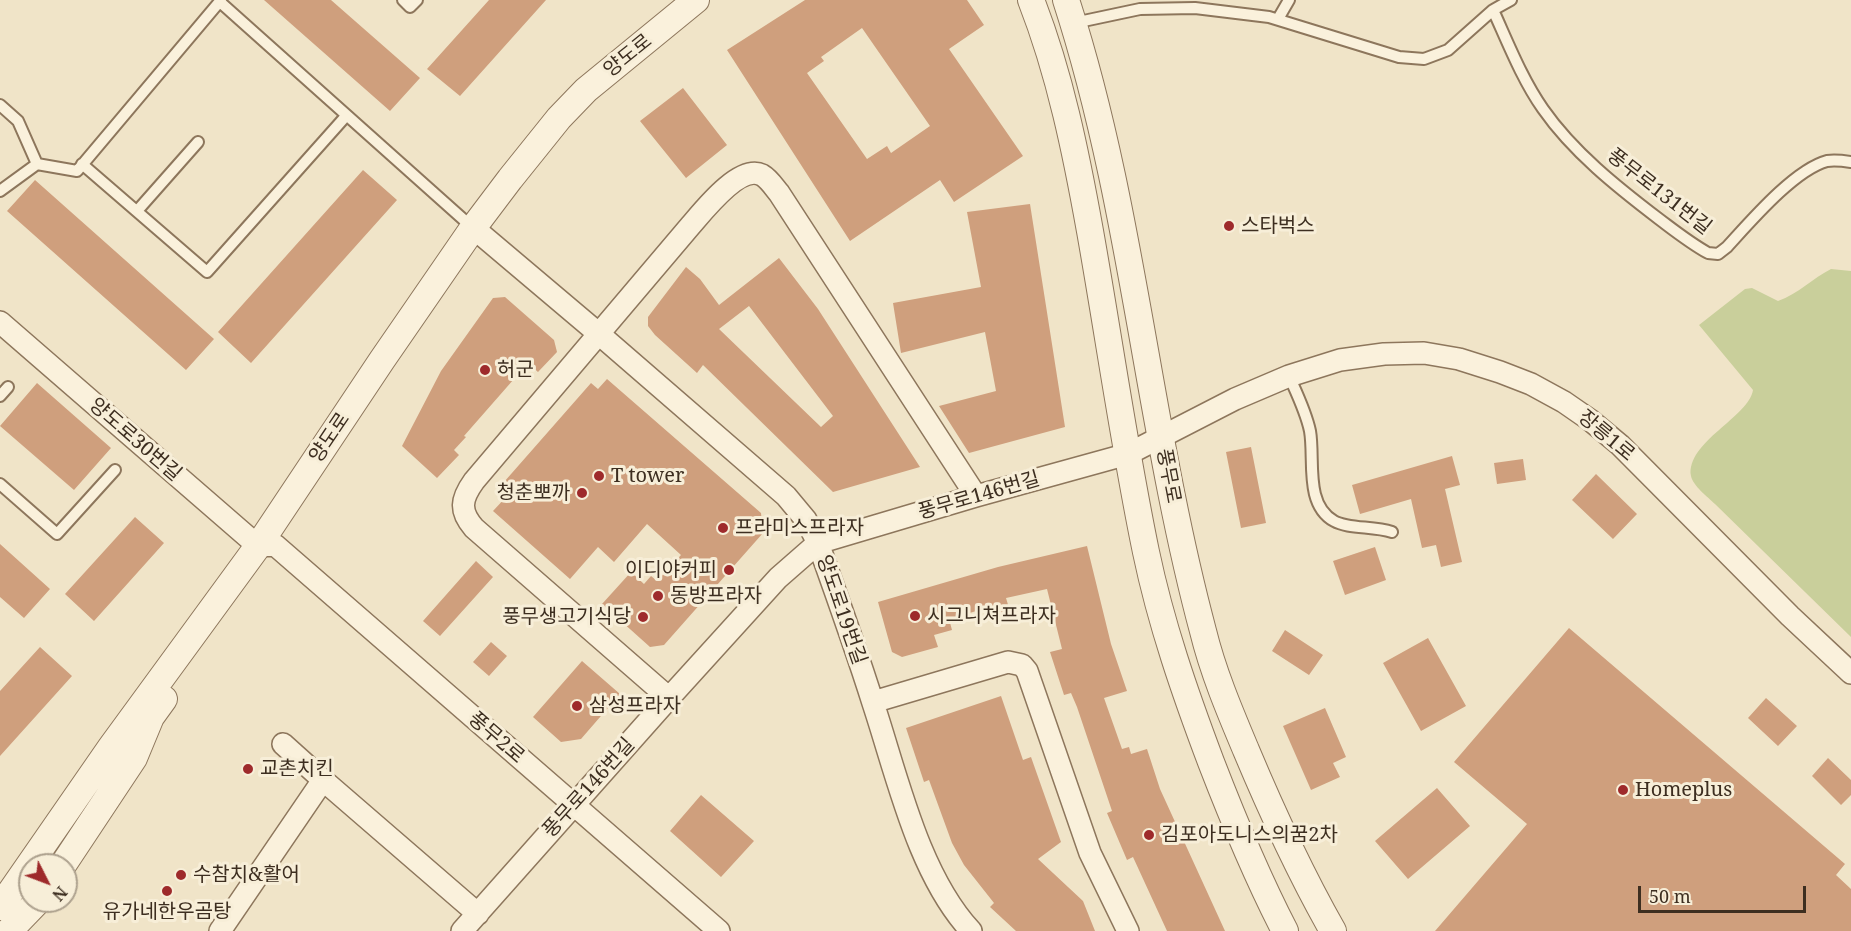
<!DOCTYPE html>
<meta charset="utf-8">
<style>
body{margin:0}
#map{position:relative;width:1851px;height:931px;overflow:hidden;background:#f0e4c8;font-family:"Noto Serif",serif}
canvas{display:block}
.north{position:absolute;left:18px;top:853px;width:60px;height:60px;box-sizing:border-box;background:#f7eed8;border:2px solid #ada18e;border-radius:50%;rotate:132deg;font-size:16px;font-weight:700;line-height:24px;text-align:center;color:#3d2e20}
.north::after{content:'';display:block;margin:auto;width:21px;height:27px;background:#9e2a2b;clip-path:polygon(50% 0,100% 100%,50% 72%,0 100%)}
.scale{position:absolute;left:1638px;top:886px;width:168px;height:27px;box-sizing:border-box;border:3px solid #3d2e20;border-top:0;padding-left:8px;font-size:18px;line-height:21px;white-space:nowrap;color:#3d2e20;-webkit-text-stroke:4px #f7eed8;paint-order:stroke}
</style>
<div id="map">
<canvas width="1851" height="931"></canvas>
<div class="north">N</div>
<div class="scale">50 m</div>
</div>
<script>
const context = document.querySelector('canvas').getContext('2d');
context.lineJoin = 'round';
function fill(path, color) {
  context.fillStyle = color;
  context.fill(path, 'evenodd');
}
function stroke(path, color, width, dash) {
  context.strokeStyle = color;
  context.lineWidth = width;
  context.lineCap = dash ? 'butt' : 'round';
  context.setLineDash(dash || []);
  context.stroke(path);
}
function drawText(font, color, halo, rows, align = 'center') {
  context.font = font + ' "Noto Serif","Noto Sans KR",serif';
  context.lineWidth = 6;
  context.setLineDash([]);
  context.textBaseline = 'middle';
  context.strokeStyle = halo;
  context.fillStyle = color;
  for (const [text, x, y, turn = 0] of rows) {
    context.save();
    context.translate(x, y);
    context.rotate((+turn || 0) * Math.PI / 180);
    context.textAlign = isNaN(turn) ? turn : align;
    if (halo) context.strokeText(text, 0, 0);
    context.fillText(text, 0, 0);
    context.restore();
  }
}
fill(new Path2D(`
 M1831,269l20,2v366l-136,-133c-7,-7 -22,-18 -24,-28 -5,-34 58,-59 62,-86l-54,-65 46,-36 7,-1 26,13c20,-7 35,-23 53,-32z`), '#c9cf9b');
fill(new Path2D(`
 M264,0h67l89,78 -30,33z
 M489,0h57l-86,96 -33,-27z
 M805,0h162l17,25 -35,24 74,107 -69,46 -14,-22 -90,61 -123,-191zM862,28l68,98 -39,27 -4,-7 -20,13 -60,-86 17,-12 -3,-4z
 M683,88l44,57 -41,33 -46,-57z
 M363,170l34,30 -146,163 -33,-31z
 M35,180l179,159 -28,31 -179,-159z
 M1030,204l35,223 -96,26 -30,-47 57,-15 -11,-59 -84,21 -8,-50 88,-16 -14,-75z
 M779,258l39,51 102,158 -87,25 -130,-127 -6,8 -42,-38 -7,-9v-9l38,-50 14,12 19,26zM749,306l84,110 -12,11 -102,-98z
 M505,297l49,43 3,12 -19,20 -10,-9 -64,73 2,1 -12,13 5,5 -22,23 -35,-32 39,-75 52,-73z
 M607,379l154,134 2,20 -99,112 -14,2 -48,-43 29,-32 13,12 7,-8 6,5 24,-26 -34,-31 -33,38 -16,-15 -28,32 -77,-68 13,-14 -9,-7 94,-107 7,6z
 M37,383l74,65 -37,42 -74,-64z
 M1251,447l15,76 -25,5 -15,-76z
 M1452,456l8,29 -15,4 17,73 -21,5 -5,-22 -14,3 -11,-49 -51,15 -8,-29z
 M1523,459l3,21 -29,4 -3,-21z
 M1596,474l41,40 -24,25 -41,-39z
 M135,517l29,26 -70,78 -29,-27z
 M0,544l50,45 -26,29 -24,-21z
 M1087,546l24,98 16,47 -23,7 18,51 7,-2 2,7 16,-5 13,40 65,142h-58l-34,-74 -6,3 -20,-47 5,-2 -35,-104 -6,-14 -7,2 -14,-43 12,-3 -15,-60 -41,9 6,20 -17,5 -5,-16 -41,12 3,11 -18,5 4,12 -36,10 -10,-5 -14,-50 120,-35z
 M1375,547l11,33 -41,15 -12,-34z
 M476,561l17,16 -53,59 -17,-15z
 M1569,628l276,236 -9,11 15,14v42h-416l92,-107 -73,-62z
 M1285,630l38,25 -14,20 -37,-24z
 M1428,638l38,68 -45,25 -38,-68z
 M491,642l16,14 -18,20 -16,-14z
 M40,647l32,29 -72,80v-65z
 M582,661l38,33 -39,45 -20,3 -28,-25z
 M1001,696l22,64 8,-3 30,85 -23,17 45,42 12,30h-79l-26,-24 4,-4 -30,-38 -12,-22 -23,-63 -5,2 -18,-54z
 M1766,698l31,28 -19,20 -30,-28z
 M1325,708l21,49 -13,6 7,14 -29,13 -28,-64z
 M1828,758l23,22v15l-10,10 -29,-29z
 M1437,788l33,38 -62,53 -33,-38z
 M701,795l53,46 -33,36 -51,-46z`), '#cf9f7d');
const service = new Path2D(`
 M403,0l7,7 7,-7
 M220,2l253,226
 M1493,10c15,33 29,69 50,99 30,43 74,78 116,110 16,12 31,24 49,34l10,1 9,-7c23,-25 67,-77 100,-86 8,-1 17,0 24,1
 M1278,19l11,-19
 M1074,23l66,-14 55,-1 74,9 130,40 25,2 24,-9 45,-40 18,-10
 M0,105l18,16 19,43
 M82,164l125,108 139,-156
 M0,191l37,-27 40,7 144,-171
 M137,211l61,-69
 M1289,376c8,18 17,36 21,55 5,28 -6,73 24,90 14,8 39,5 58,11
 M0,396l8,-9
 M0,484l57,50 58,-64`);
const minor = new Path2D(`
 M483,236l116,98 187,162 20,24 12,23c19,53 38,106 55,160 24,72 45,171 98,228
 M0,322l258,224 17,-1 444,386
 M669,698l-195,-170c-15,-17 -13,-29 0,-47l217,-256c13,-15 49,-61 71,-50 7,4 12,12 17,18l197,303
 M873,702l135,-40 14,3 5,6 63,182 38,78
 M283,744l40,36
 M220,931l103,-151 155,134
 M462,931l207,-233 109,-120 40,-35 158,-47 152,-42 107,-55 54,-23 51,-16 44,-6 40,-1 35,6 41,13 31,12 33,18 26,18 30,25 170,171 61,57`);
const tertiary = new Path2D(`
 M1031,0c29,74 45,153 59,231 19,107 34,215 56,321 15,72 39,141 65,210 22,57 46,115 74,169
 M1066,0c67,206 81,422 137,631 10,41 27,81 43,119 26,62 54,123 87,181
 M63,865l71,-107 17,-41 13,-18
 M0,907l111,-160 147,-201 124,-186 91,-132 37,-49 49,-61 27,-28 110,-90
 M9,931l29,-30`);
stroke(service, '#8d765c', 14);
stroke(minor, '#8d765c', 24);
stroke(tertiary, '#8d765c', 28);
stroke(service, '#faf1dc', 10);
stroke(minor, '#faf1dc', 21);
stroke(tertiary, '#faf1dc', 26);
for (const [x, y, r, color] of [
 [1229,226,6,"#9e2a2b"],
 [485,370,6,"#9e2a2b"],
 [599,476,6,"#9e2a2b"],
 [582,493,6,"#9e2a2b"],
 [723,528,6,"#9e2a2b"],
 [729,570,6,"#9e2a2b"],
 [658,596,6,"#9e2a2b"],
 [915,616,6,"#9e2a2b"],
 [643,617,6,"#9e2a2b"],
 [577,706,6,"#9e2a2b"],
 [248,769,6,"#9e2a2b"],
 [1623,790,6,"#9e2a2b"],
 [1149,835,6,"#9e2a2b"],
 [181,875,6,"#9e2a2b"],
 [167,891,6,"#9e2a2b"]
]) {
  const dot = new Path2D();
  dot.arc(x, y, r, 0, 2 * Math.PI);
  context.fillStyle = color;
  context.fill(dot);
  stroke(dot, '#f7eed8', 2);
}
drawText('20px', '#3d2e20', '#f7eed8', [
 ["양도로",628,56,-39],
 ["풍무로131번길",1659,192,38],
 ["장릉1로",1606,436,40],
 ["양도로",330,438,-56],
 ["양도로30번길",135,440,41],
 ["풍무로",1168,476,79],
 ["풍무로146번길",979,496,-16],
 ["양도로19번길",841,610,71],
 ["풍무2로",496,738,41],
 ["풍무로146번길",589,788,-48]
]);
drawText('20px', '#3d2e20', '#f7eed8', [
 ["스타벅스",1241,226],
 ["허군",497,370],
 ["T tower",611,476],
 ["청춘뽀까",570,493,"right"],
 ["프라미스프라자",735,528],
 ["이디야커피",717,570,"right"],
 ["동방프라자",670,596],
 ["시그니쳐프라자",927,616],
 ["풍무생고기식당",631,617,"right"],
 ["삼성프라자",589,706],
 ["교촌치킨",260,769],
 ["Homeplus",1635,790],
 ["김포아도니스의꿈2차",1161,835],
 ["수참치&활어",193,875],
 ["유가네한우곰탕",167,912,"center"]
], 'left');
</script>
